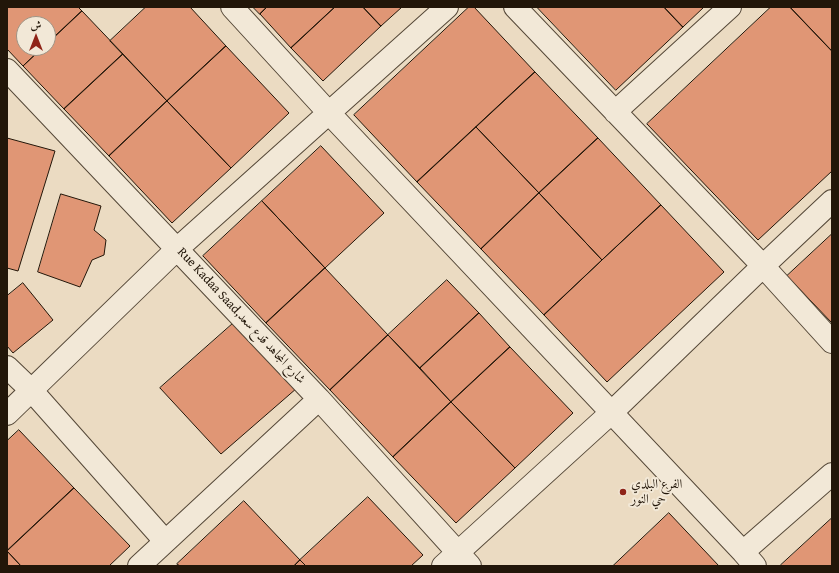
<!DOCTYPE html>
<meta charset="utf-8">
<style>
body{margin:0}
#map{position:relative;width:839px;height:573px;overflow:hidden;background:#ebdbc2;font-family:"Gentium Book Plus",Amiri,serif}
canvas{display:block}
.frame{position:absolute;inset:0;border:8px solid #221609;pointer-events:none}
.north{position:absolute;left:16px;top:16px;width:40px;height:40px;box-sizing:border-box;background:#f2e8d7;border:1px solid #9f9485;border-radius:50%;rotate:0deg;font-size:11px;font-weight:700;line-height:16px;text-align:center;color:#221609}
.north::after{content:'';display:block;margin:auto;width:14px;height:18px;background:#8f2418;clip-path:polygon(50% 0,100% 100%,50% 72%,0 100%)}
</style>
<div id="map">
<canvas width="839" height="573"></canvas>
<div class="frame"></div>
<div class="north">ش</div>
</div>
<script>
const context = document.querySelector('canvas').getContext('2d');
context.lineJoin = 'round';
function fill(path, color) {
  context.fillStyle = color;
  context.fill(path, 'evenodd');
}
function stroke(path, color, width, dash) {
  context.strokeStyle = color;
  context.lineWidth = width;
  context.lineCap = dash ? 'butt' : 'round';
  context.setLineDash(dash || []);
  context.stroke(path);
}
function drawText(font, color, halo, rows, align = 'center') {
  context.font = font + ' "Gentium Book Plus",Amiri,serif';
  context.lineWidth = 4;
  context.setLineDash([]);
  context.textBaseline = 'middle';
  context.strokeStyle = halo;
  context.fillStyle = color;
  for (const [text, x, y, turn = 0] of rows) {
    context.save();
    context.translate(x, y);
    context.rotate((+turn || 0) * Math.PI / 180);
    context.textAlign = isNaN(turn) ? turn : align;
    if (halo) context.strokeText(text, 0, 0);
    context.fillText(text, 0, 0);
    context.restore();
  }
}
const building = new Path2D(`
 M7,7h71l4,4 -34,32v-19h-24v24h18l-19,18 -16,-17z
 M146,7h44l36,39 -59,55 -57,-60z
 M253,7h14l-7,7z
 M267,7h68l-44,41 -31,-34z
 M335,7h28l18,19 -58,55 -32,-33z
 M363,7h39l-21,19z
 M469,7h5l61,65 -118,110 -63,-67z
 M537,7h127l19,20 -67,63z
 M664,7h40l-21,20z
 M771,7h19l42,44v120l-74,69 -111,-116z
 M790,7h42v44z
 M82,11l41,43 -59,55 -41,-43 19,-18h6v-5z
 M226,46l63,67 -58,55 -64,-67z
 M123,54l44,47 -58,55 -45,-47z
 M535,72l63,66 -59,55 -63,-66z
 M167,101l64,67 -59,55 -63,-67z
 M476,127l63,66 -58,56 -64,-67z
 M7,138l48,13 -37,120 -11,-3z
 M598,138l63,67 -59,55 -63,-67z
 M321,146l63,67 -59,55 -63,-67z
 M539,193l63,67 -58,55 -63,-66z
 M61,194l40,12 -7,24 12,10 -2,15 -12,5 -12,27 -42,-15z
 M262,201l63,67 -59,55 -63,-67z
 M661,205l63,67 -117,110 -63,-67z
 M832,234v89l-45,-47z
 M325,268l63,67 -58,55 -64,-67z
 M447,280l32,33 -59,55 -32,-33z
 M23,283l30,37 -40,33 -6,-7v-50z
 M479,313l31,34 -59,55 -31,-34z
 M237,320l60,68 -76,66 -61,-66z
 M388,335l63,67 -58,55 -63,-67z
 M510,347l63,66 -58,55 -64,-66z
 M451,402l64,66 -59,55 -63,-66z
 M19,430l55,58 -67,63v-110z
 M74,488l56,58 -21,20h-88l-14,-15z
 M368,497l55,58 -12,11h-105l-6,-6z
 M244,501l56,59 -6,6h-114l-3,-2z
 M669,513l50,53h-106z
 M832,518v48h-50l-1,-1z
 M7,551l14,15h-14z
 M300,560l6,6h-12z`);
fill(building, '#e09675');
stroke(building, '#221609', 1);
const minor = new Path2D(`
 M232,7l97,106 414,439 12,14
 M515,7l248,259 69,76
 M7,70l312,329 151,167
 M615,112l115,-105
 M7,367l25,24 133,150
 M7,414l170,-165 270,-242
 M743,552l89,-78
 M139,566l180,-167
 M443,566l168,-153 152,-147 69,-65`);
stroke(minor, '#544737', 24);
stroke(minor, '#f2e8d7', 22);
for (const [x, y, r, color] of [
 [623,492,4,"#8f2418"]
]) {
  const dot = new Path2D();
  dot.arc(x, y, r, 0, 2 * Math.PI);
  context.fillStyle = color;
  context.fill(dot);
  stroke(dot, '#f2e8d7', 1.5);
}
drawText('13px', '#221609', '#f2e8d7', [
 ["Rue Kadaa Saad,شارع المجاهد قدع سعد",241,316,47]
]);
drawText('13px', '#221609', '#f2e8d7', [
 ["الفرع البلدي",631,485],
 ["حي النور",631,500]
], 'left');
</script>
